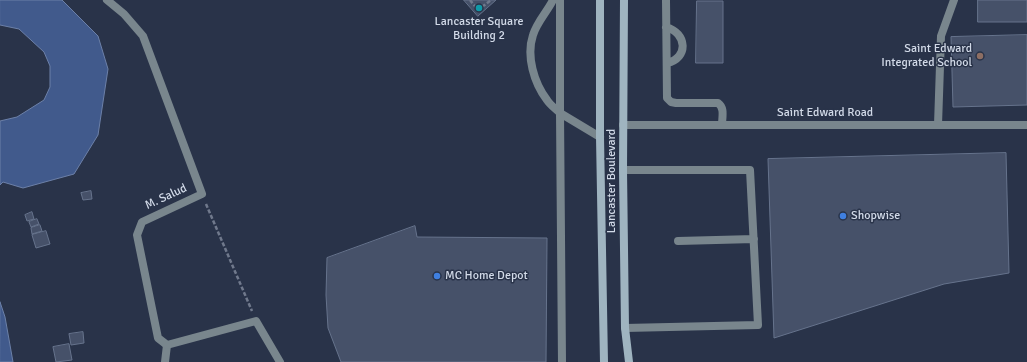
<!DOCTYPE html>
<style>
body{margin:0}
canvas{display:block;background:#293349}
</style>
<canvas width="1027" height="362"></canvas>
<script>
const context = document.querySelector('canvas').getContext('2d');
context.lineJoin = 'round';
function fill(path, color) {
  context.fillStyle = color;
  context.fill(path, 'evenodd');
}
function stroke(path, color, width, dash) {
  context.strokeStyle = color;
  context.lineWidth = width;
  context.lineCap = dash ? 'butt' : 'round';
  context.setLineDash(dash || []);
  context.stroke(path);
}
function drawText(font, color, halo, rows, align = 'center') {
  context.font = font + ' Signika,sans-serif';
  context.lineWidth = 3;
  context.setLineDash([]);
  context.textBaseline = 'middle';
  context.strokeStyle = halo;
  context.fillStyle = color;
  for (const [text, x, y, turn = 0] of rows) {
    context.save();
    context.translate(x, y);
    context.rotate((+turn || 0) * Math.PI / 180);
    context.textAlign = isNaN(turn) ? turn : align;
    if (halo) context.strokeText(text, 0, 0);
    context.fillText(text, 0, 0);
    context.restore();
  }
}
const water = new Path2D(`
 M0,0h62l36,36 10,33 -10,66 -24,39 -51,14 -20,-6 -3,3v-64l17,-4 27,-17 6,-13v-21l-6,-14 -25,-23 -19,-4z
 M0,302l5,15 8,45h-13z`);
fill(water, '#415a8c');
stroke(water, '#6c80a8', 1);
const building = new Path2D(`
 M464,0h32l-18,16z
 M978,0h49v22h-49z
 M697,1h26v62h-27z
 M1027,35v70l-74,2 -2,-70z
 M1006,153l3,120 -65,11 -170,54 -6,-179z
 M91,191l1,8 -9,1 -2,-7z
 M32,212l2,7 -7,2 -2,-6z
 M37,219l2,5 -8,3 -2,-5z
 M40,225l2,6 -10,3 -1,-6z
 M415,226l2,11 130,1 -1,124h-205l-13,-34 -2,-33 1,-37z
 M46,231l4,13 -14,4 -4,-13z
 M83,332l1,11 -13,2 -2,-11z
 M69,344l3,16 -16,2 -3,-15z`);
fill(building, '#465169');
stroke(building, '#66738c', 1);
stroke(new Path2D(`
 M470,0l8,10 13,-10
 M206,204l46,107`), '#70798c', 2.5, [4, 2]);
stroke(new Path2D(`
 M553,0c-6,12 -16,22 -20,35 -7,21 1,48 14,65 3,5 9,9 13,13v-113
 M666,0l1,98 4,4 5,1h42c7,5 4,14 4,22
 M666,27c21,6 23,31 1,36
 M560,113l2,249
 M560,113l40,24
 M938,125l3,-89 13,-36
 M623,170h127l8,155 -133,3
 M678,241l76,-2`), '#79868d', 8);
stroke(new Path2D(`
 M165,362l2,-17`), '#79868d', 8);
stroke(new Path2D(`
 M107,0l17,14 19,22 59,158 -60,28 -5,13 21,103 9,7 89,-24 24,41
 M623,125h404`), '#79868d', 8);
stroke(new Path2D(`
 M600,0v137l4,225
 M624,0l-1,170 2,158 4,34`), '#9fb4c0', 8);
for (const [x, y, r, color] of [
 [479,8,4,"#0f9aa8"],
 [980,56,4,"#8d6e63"],
 [843,216,4,"#3f7fe0"],
 [437,276,4,"#3f7fe0"]
]) {
  const dot = new Path2D();
  dot.arc(x, y, r, 0, 2 * Math.PI);
  context.fillStyle = color;
  context.fill(dot);
  stroke(dot, '#293349', 1.5);
}
drawText('12px', '#d2dae8', '#293349', [
 ["Lancaster Square",479,22,"center"],
 ["Building 2",479,36,"center"],
 ["Saint Edward",972,49,"right"],
 ["Integrated School",972,63,"right"],
 ["Shopwise",851,216],
 ["MC Home Depot",445,276]
], 'left');
drawText('12px', '#d2dae8', '#293349', [
 ["Saint Edward Road",825,113],
 ["Lancaster Boulevard",612,181,-90],
 ["M. Salud",166,197,-25]
]);
</script>
